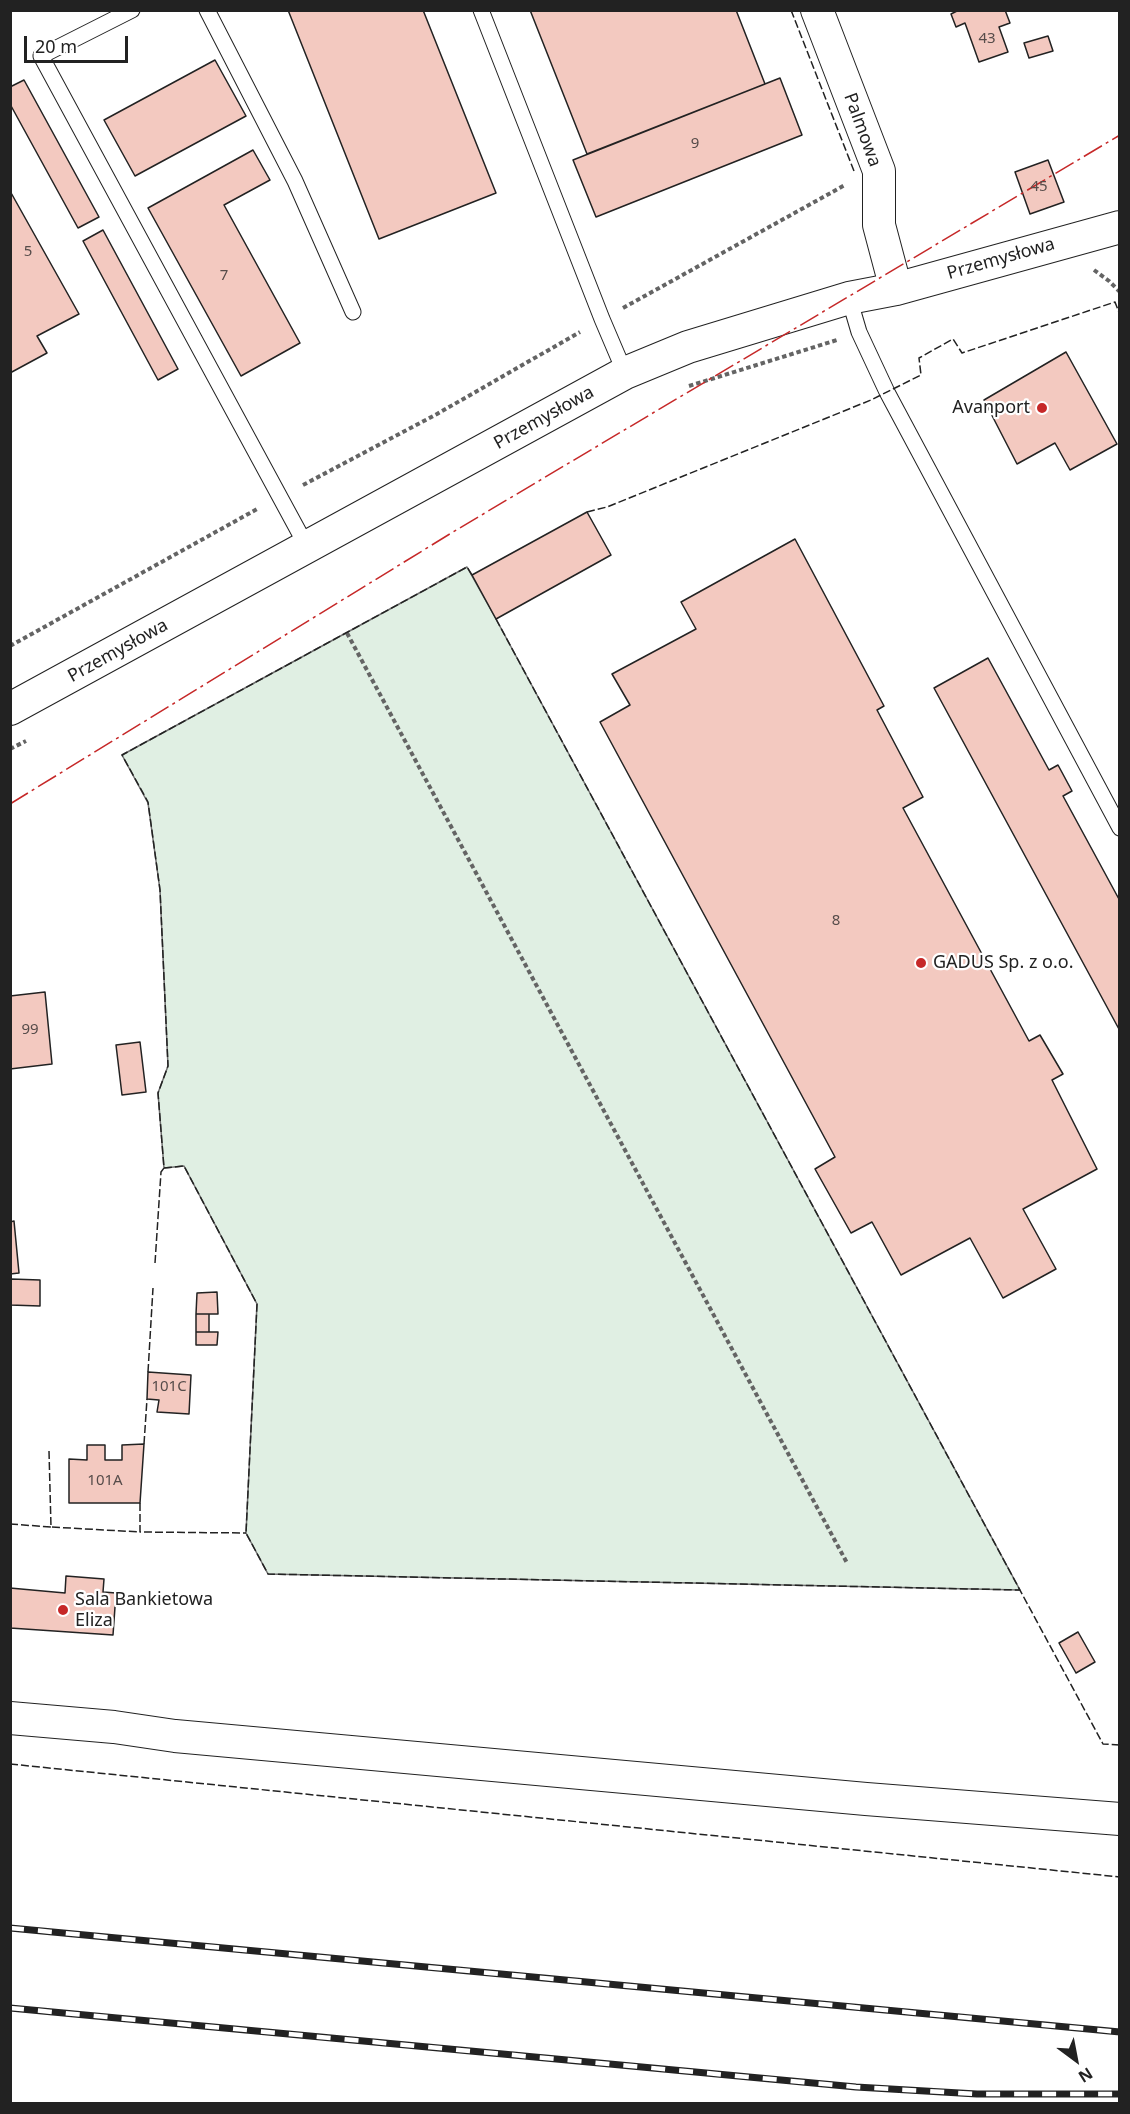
<!DOCTYPE html>
<meta charset="utf-8">
<style>
body{margin:0}
#map{position:relative;width:1130px;height:2114px;overflow:hidden;background:#fff;font-family:"Noto Sans",sans-serif}
canvas{display:block}
.frame{position:absolute;inset:0;border:12px solid #222;pointer-events:none}
.north{position:absolute;left:1046px;top:2030px;width:60px;height:60px;-webkit-text-stroke:4px #fff;paint-order:stroke;rotate:148deg;font-size:16px;font-weight:700;line-height:24px;text-align:center;color:#222}
.north::after{content:'';display:block;margin:auto;width:21px;height:27px;background:#222;clip-path:polygon(50% 0,100% 100%,50% 72%,0 100%)}
.scale{position:absolute;left:24px;top:36px;width:104px;height:27px;box-sizing:border-box;border:3px solid #222;border-top:0;padding-left:8px;font-size:18px;line-height:21px;white-space:nowrap;color:#222;-webkit-text-stroke:4px #fff;paint-order:stroke}
</style>
<div id="map">
<canvas width="1130" height="2114"></canvas>
<div class="frame"></div>
<div class="north">N</div>
<div class="scale">20 m</div>
</div>
<script>
const context = document.querySelector('canvas').getContext('2d');
context.lineJoin = 'round';
function fill(path, color) {
  context.fillStyle = color;
  context.fill(path, 'evenodd');
}
function stroke(path, color, width, dash) {
  context.strokeStyle = color;
  context.lineWidth = width;
  context.lineCap = dash ? 'butt' : 'round';
  context.setLineDash(dash || []);
  context.stroke(path);
}
function drawText(font, color, halo, rows, align = 'center') {
  context.font = font + ' "Noto Sans",sans-serif';
  context.lineWidth = 4.5;
  context.setLineDash([]);
  context.textBaseline = 'middle';
  context.strokeStyle = halo;
  context.fillStyle = color;
  for (const [text, x, y, turn = 0] of rows) {
    context.save();
    context.translate(x, y);
    context.rotate((+turn || 0) * Math.PI / 180);
    context.textAlign = isNaN(turn) ? turn : align;
    if (halo) context.strokeText(text, 0, 0);
    context.fillText(text, 0, 0);
    context.restore();
  }
}
const green = new Path2D(`
 M467,567l29,52 524,971 -752,-16 -22,-41 11,-229 -73,-138 -20,2 -6,-75 10,-27 -8,-176 -12,-87 -26,-48z`);
fill(green, '#e0efe3');
stroke(green, '#6f6f6f', 1.5);
const building = new Path2D(`
 M288,10h135l73,183 -117,46z
 M530,10h206l29,74 -178,70z
 M959,10h46l5,13 -11,4 9,25 -29,10 -14,-39 -9,4 -5,-13z
 M1048,36l5,15 -24,7 -5,-15z
 M215,60l31,56 -111,60 -31,-56z
 M780,78l22,57 -206,82 -23,-57z
 M24,80l75,137 -21,11 -68,-124v-17z
 M253,150l17,30 -46,25 76,138 -59,33 -93,-168z
 M1048,160l16,42 -34,12 -15,-42z
 M10,191l69,123 -42,22 10,17 -37,20z
 M103,230l75,139 -20,11 -75,-139z
 M1066,352l51,92 -47,26 -15,-27 -38,21 -33,-64z
 M587,512l24,43 -115,64 -24,-44z
 M795,539l89,167 -7,4 46,87 -20,11 126,233 11,-6 23,39 -11,6 45,89 -74,40 33,60 -53,29 -33,-60 -69,37 -29,-53 -21,11 -36,-64 20,-12 -235,-435 30,-17 -18,-31 84,-45 -15,-27z
 M988,658l61,112 9,-5 14,26 -9,5 57,105v130l-186,-343z
 M45,992l7,72 -42,5v-73z
 M140,1042l6,50 -24,3 -6,-50z
 M14,1221l5,52 -9,1v-52z
 M11,1279l29,1v26l-30,-1z
 M217,1292l1,22h-22l1,-21z
 M196,1314h13v18h-13z
 M196,1332h22l-1,13h-21z
 M148,1372l43,3 -2,39 -32,-2 2,-12 -12,-1z
 M144,1444l-4,59h-71v-44l18,1v-15h18v15h17v-15z
 M66,1576l38,3 -1,13 13,1 -3,42 -103,-7v-40l55,5z
 M1078,1632l17,30 -19,11 -17,-30z`);
fill(building, '#f3c9c0');
stroke(building, '#222', 1.5);
const service = new Path2D(`
 M132,10l-91,46 266,491
 M207,10l88,171 58,131
 M481,10l121,309 23,54
 M849,298l10,34 28,60 233,436`);
const minor = new Path2D(`
 M817,10l62,161v54l17,64
 M10,709l615,-336 63,-26 161,-49 47,-9 224,-62
 M10,1718l104,9 61,9 691,63 254,20`);
stroke(service, '#222', 17);
stroke(minor, '#222', 34);
stroke(new Path2D(`
 M1094,270l15,11 11,11
 M623,308l222,-123
 M689,386l148,-46
 M303,485l134,-71 143,-82
 M347,633l500,930
 M10,646l249,-138
 M10,749l16,-8`), '#646464', 4, [4.5, 3]);
stroke(service, '#fff', 15);
stroke(minor, '#fff', 32);
const rail = new Path2D(`
 M10,1928l1110,104
 M10,2008l846,79 121,7h143`);
stroke(rail, '#222', 7);
stroke(rail, '#fff', 4.5, [14]);
stroke(new Path2D(`
 M791,10l63,161
 M587,512l20,-5 264,-107 50,-25 -2,-17 34,-19 9,14 153,-51 5,13
 M472,575l-5,-8 -345,188 26,47 12,88 8,176 -10,27 6,75 20,-2 73,138 -11,229 22,41 752,16
 M496,619l607,1125 17,1
 M155,1263l6,-91 3,-4
 M148,1372l5,-84
 M144,1444l3,-45
 M49,1451l2,76 89,5
 M140,1503v29l106,1
 M10,1524l41,3
 M10,1764l1110,113`), '#222', 1.5, [8, 3]);
stroke(new Path2D(`
 M10,804l443,-272 667,-397`), '#c62828', 1.5, [21, 4.5, 3, 4.5]);
for (const [x, y, r, color] of [
 [1042,408,6,"#c62828"],
 [921,963,6,"#c62828"],
 [63,1610,6,"#c62828"]
]) {
  const dot = new Path2D();
  dot.arc(x, y, r, 0, 2 * Math.PI);
  context.fillStyle = color;
  context.fill(dot);
  stroke(dot, '#fff', 2);
}
drawText('15px', '#564c4a', null, [
 ["43",987,39],
 ["9",695,144],
 ["45",1039,187],
 ["5",28,252],
 ["7",224,276],
 ["8",836,921],
 ["99",30,1030],
 ["101C",169,1387],
 ["101A",105,1481]
]);
drawText('18px', '#222', '#fff', [
 ["Palmowa",862,130,70],
 ["Przemysłowa",1001,259,-16],
 ["Przemysłowa",544,418,-29],
 ["Przemysłowa",118,651,-29]
]);
drawText('18px', '#222', '#fff', [
 ["Avanport",1030,408,"right"],
 ["GADUS Sp. z o.o.",933,963],
 ["Sala Bankietowa",75,1600],
 ["Eliza",75,1621]
], 'left');
</script>
